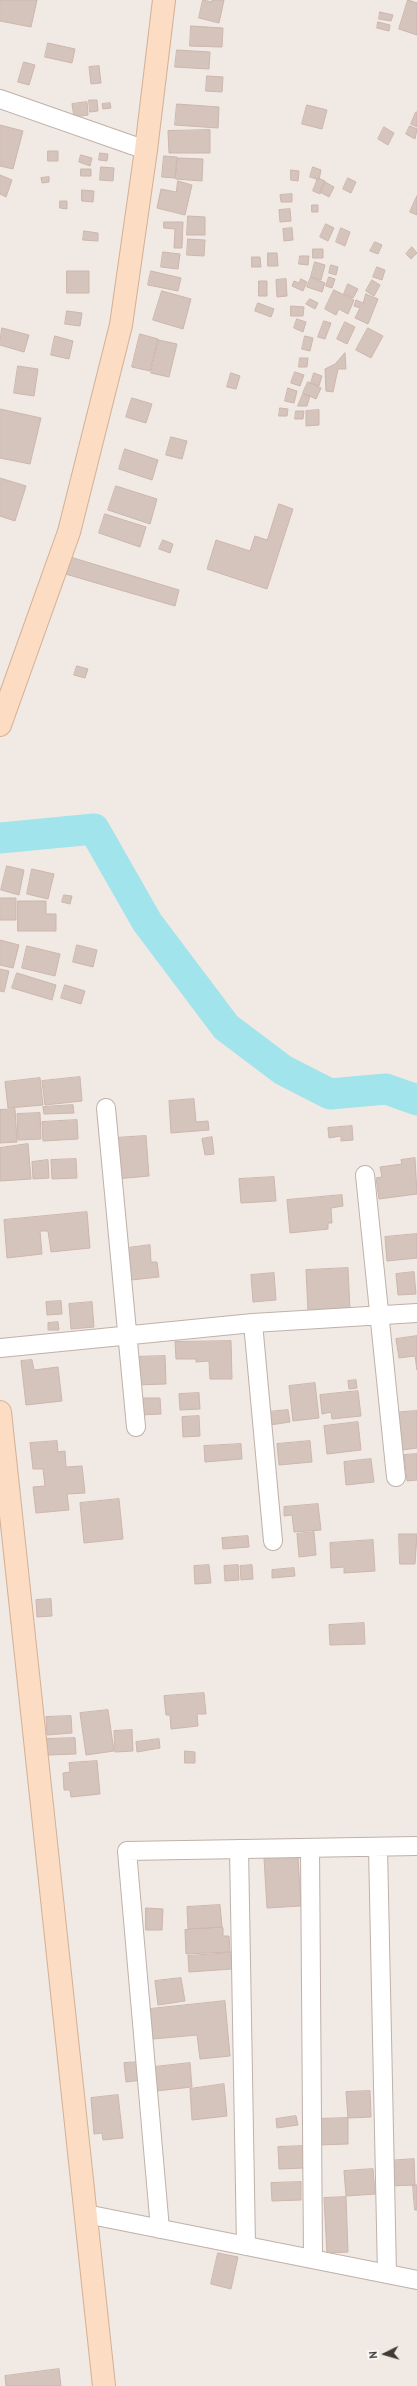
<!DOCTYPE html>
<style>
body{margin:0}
#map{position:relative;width:417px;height:2386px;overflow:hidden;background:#f1e9e3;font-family:"PT Sans",sans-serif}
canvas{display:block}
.north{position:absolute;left:365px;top:2334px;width:40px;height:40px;-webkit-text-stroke:3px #fff;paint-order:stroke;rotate:265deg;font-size:11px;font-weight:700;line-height:16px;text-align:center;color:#423834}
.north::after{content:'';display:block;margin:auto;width:14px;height:18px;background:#423834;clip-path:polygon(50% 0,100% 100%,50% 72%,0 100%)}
</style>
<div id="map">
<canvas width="417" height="2386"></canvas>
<div class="north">N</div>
</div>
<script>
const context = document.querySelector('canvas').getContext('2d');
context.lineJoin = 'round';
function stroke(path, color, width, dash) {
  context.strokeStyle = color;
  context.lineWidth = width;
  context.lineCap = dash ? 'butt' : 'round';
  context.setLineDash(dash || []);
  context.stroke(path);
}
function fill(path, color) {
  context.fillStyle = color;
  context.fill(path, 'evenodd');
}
stroke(new Path2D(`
 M0,838l94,-9 53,93 79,105 57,43 47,24 56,-5 31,11`), '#a1e4ec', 31);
const building = new Path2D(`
 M0,0h37l-6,27 -31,-6z
 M203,0l9,2v-2h12l-5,23 -20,-5z
 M408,0l9,3v32l-18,-6z
 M380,12l13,3 -2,6 -12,-2z
 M378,22l12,3 -1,6 -12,-3z
 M191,26l32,2 -1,19 -32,-1z
 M48,43l27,6 -3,14 -27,-6z
 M177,50l33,2 -1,17 -34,-2z
 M24,62l11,3 -6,20 -11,-3z
 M99,66l2,17 -10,1 -2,-17z
 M207,76l16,1 -1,15 -16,-1z
 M89,100h8l1,11 -8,1z
 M87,102l1,13 -14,2 -2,-13z
 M110,103l1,5 -8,1 -1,-5z
 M177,104l42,3 -1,21 -43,-3z
 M307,105l20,5 -5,19 -20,-5z
 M416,112h1v15l-6,-3z
 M0,125l23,6 -10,38 -13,-3z
 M410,126l7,3 -2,10 -9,-5z
 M384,127l10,6 -6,12 -10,-6z
 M210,130v23h-41l-1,-22z
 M48,151h10v10h-10z
 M100,153l8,1 -1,7 -8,-1z
 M81,155l11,3 -2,8 -11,-4z
 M164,156l13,1 -2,21 -13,-1z
 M178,158l25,1 -1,22 -26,-2z
 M101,167l13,1 -1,13 -13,-1z
 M313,167l8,3 -2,10 -9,-3z
 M81,169h10v7h-10z
 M291,170l8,1 -1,10 -7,-1z
 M0,175l12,5 -6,17 -6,-3z
 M49,177v5l-7,1 -1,-5z
 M318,178l7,3 -5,13 -7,-3z
 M348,178l8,4 -5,11 -8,-4z
 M178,181l14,4 -7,30 -28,-7 4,-19 15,3z
 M325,182l9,5 -5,10 -9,-5z
 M82,190l12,1 -1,11 -11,-1z
 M292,194v8h-11l-1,-7z
 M417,196v19l-7,-3z
 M60,201h7v8l-7,-1z
 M312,205h6v7h-6z
 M290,209l1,12 -11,1 -1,-12z
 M188,216l17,1v18h-18z
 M164,222h19l-1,26h-8l1,-19 -11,-1z
 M326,224l8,4 -6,13 -8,-4z
 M292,228l1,12 -9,1 -1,-12z
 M341,228l9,4 -5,14 -9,-4z
 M84,231l14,2v8l-15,-1z
 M188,239l17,1 -1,16 -17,-1z
 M375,242l7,3 -4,9 -8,-3z
 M412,247l5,6 -6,6 -5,-5z
 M313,249h10v9h-10z
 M163,252l17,2 -2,15 -17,-2z
 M268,253h9l1,13h-10z
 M300,256h9l-1,9 -9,-1z
 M252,257h8l1,10h-9z
 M315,262l10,3 -4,15 -10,-3z
 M331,265l7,2 -2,8 -7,-2z
 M377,267l8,3 -3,10 -9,-3z
 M67,271h22v22h-22z
 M151,271l30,7 -3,13 -30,-6z
 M311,277l14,6 -3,9 -15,-5z
 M329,277l6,2 -3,9 -6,-2z
 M286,279l1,17 -10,1 -1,-17z
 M301,279l6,3 -4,9 -11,-5 2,-5 5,2z
 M372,280l8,5 -6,11 -8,-5z
 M259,281h8v15h-8z
 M348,284l10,5 -5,9 -9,-4z
 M334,290l20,10 -6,14 -9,-5 -3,6 -11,-6z
 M162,291l29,8 -8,30 -30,-9z
 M366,294l12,5 -10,25 -13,-6 5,-10 -6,-2 2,-6 7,3z
 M310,299l8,4 -3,6 -9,-5z
 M258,303l16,6 -3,8 -16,-6z
 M291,306l13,1 -1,9h-12z
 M67,311l15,2 -2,13 -15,-2z
 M297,319l9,3 -3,10 -9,-4z
 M324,321l7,2 -6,16 -7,-2z
 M345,322l10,5 -8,17 -10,-5z
 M2,328l27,7 -5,17 -24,-7z
 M368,328l15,8 -12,22 -15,-8z
 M140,334l18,5 -8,32 -18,-4z
 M55,336l18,5 -4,18 -18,-4z
 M305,336l8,2 -3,13 -8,-2z
 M159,340l18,4 -8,33 -18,-4z
 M345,353l1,16h-8l-5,23 -7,-1 -1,-22 10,-5z
 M300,358h8l-1,9h-8z
 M18,366l20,3 -4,27 -20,-3z
 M295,372l9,3 -4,11 -9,-3z
 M231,373l9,3 -4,13 -9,-2z
 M314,373l8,3 -3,10 -8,-3z
 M308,382l13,6 -5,11 -13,-6z
 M288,388l9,3 -3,12 -9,-2z
 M303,394l7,2 -3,10h-9z
 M132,398l20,6 -6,19 -20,-6z
 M280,408l8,1 -1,7h-8z
 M0,409l41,9 -11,46 -30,-6z
 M319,410v15l-13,1v-15z
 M296,411h8l-1,8h-8z
 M171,437l16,4 -5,18 -16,-4z
 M125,449l33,11 -6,20 -33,-11z
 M0,478l26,8 -11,35 -15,-5z
 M116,486l41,13 -7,25 -42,-14z
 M279,504l14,5 -26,80 -60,-20 9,-29 34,11 5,-15 12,4z
 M105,514l41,13 -6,20 -41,-14z
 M163,540l10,4 -3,9 -11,-4z
 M67,556l112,34 -4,16 -113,-33z
 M77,666l11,3 -3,9 -11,-3z
 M7,866l17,4 -5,25 -18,-5z
 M32,869l22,5 -6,25 -21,-5z
 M64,895l8,1 -2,8 -8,-2z
 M0,898h16v22h-16z
 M18,901h28v13h10v17h-38z
 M0,940l19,5 -6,23 -13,-3z
 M77,945l20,5 -4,17 -20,-5z
 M27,946l33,8 -5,22 -33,-8z
 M0,969l9,2 -5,21 -4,-1z
 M17,973l39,12 -4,15 -40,-12z
 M65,985l20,6 -4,13 -20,-6z
 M80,1077l2,24 -37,4 -3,-24z
 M40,1078l3,27 -35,3 -3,-26z
 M194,1099l2,23 12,-1 1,9 -38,3 -2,-32z
 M73,1105l1,8 -30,1 -1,-7z
 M15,1109l2,33 -17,1v-33z
 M40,1113l1,26 -23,1 -1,-26z
 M77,1120l1,19 -35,2 -1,-19z
 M352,1126l1,14 -12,1v-5l-12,2 -1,-10z
 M146,1136l3,40 -33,3 -2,-41z
 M212,1137l2,17 -9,1 -3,-16z
 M28,1144l3,35 -31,2v-33z
 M415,1158l2,36 -38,5 -3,-21 6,-1 -2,-10 22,-3 -1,-4z
 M76,1159l1,19 -25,1 -1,-19z
 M48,1160l1,18 -16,1 -1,-17z
 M274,1177l2,24 -35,2 -2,-24z
 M342,1195l1,11 -12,2 1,15h-4v6l-38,4 -3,-33z
 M87,1212l3,36 -39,4 -3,-21h-8l2,23 -35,4 -3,-38z
 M417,1234v24l-30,3 -2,-24z
 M150,1245l1,17h6l2,15 -28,3 -3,-32z
 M348,1268l2,42 -42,1 -2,-41z
 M414,1272l2,22 -18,1 -2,-21z
 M274,1273l2,27 -23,2 -2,-27z
 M61,1301l1,13 -15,1 -1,-13z
 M92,1302l2,25 -23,2 -2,-25z
 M58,1322l1,8h-11v-7z
 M417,1336v34l-2,-14 -16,2 -3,-19z
 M231,1341l1,38h-22l-1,-18 -13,1v-3h-20l-1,-17z
 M165,1356l1,28 -31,1 -1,-28z
 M32,1360l2,10 24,-3 4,34 -36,4 -5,-44z
 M356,1380l1,8 -8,1 -1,-8z
 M315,1383l4,35 -26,3 -4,-35z
 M358,1391l3,25 -29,3 -1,-7 -9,2 -2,-19z
 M199,1393l1,16 -20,1 -1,-16z
 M137,1398h23l1,16 -23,1z
 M288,1410l2,12 -20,3 -2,-13z
 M417,1411v37l-23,3 -4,-38z
 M199,1416l1,20 -17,1 -1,-20z
 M358,1422l3,28 -34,4 -3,-28z
 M57,1441l1,11 7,-1 1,16 16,-1 3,27 -18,1 2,16 -33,3 -3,-26 12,-1 -2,-17h-10l-3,-26z
 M310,1441l2,21 -33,3 -2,-21z
 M241,1444l1,15 -37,3 -1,-16z
 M417,1454v26l-10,1 -3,-26z
 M371,1459l3,23 -28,3 -2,-23z
 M119,1499l4,40 -39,4 -4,-40z
 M318,1504l3,26 -27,2 -2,-17 -8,1v-9z
 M314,1532l2,23 -17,2 -2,-23z
 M399,1534h18l-2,30h-15z
 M248,1536l1,11 -26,2 -1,-11z
 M373,1540l2,31 -31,2v-6l-13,1 -1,-25z
 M209,1565l2,18 -16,1 -1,-18z
 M238,1565l1,15 -14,1 -1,-15z
 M252,1565l1,14 -12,1 -1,-14z
 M294,1568l1,8 -23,2v-8z
 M51,1599l1,17 -15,1 -1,-17z
 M364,1623l1,21 -35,1 -1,-20z
 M204,1693l2,21h-9l1,12 -27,3 -1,-14h-4l-2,-19z
 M108,1710l6,41 -28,4 -6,-42z
 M71,1716l1,17 -25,2 -1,-18z
 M132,1730l1,21 -18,1 -1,-21z
 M75,1738l1,16 -29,1 -1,-16z
 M159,1739l1,9 -23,4 -1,-10z
 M185,1751l10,1v11h-10z
 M97,1761l3,33 -29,3 -1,-7h-6l-1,-17 7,-1 -1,-9z
 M298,1856l3,50 -34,2 -3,-50z
 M220,1905l2,22 -34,2 -1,-22z
 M146,1908l17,1 -1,21h-16z
 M223,1928v8h6l1,16 -44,2 -1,-24z
 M231,1953l1,16 -43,3 -1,-16z
 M181,1978l4,23 -27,4 -3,-24z
 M225,2001l5,55 -30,3 -3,-24 -44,4 -3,-30z
 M140,2062l2,18 -16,2 -2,-19z
 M190,2063l2,24 -36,4 -2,-24z
 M224,2084l3,32 -35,4 -2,-31z
 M370,2091l1,26 -23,1 -2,-26z
 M118,2095l5,43 -20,2 -1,-7 -8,1 -3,-36z
 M296,2116l2,9 -21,3 -1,-9z
 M348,2118v26l-30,1 -1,-26z
 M303,2146l1,22 -25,1 -1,-22z
 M414,2159l1,26 -27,1 -1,-25z
 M373,2169l2,25 -29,2 -2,-25z
 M301,2182v18l-29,1 -1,-18z
 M413,2185h4v25h-2z
 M346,2197l2,55 -21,1 -3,-55z
 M218,2253l20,4 -7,32 -20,-5z
 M59,2369l2,17h-55l-1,-10z`);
fill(building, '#d5c4bc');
stroke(building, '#ccb6ad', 1);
const minor = new Path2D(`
 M0,99l146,51
 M106,1108l30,319
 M365,1175l31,302
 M253,1323l20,218
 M0,1348l253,-25 164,-10
 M378,1847l9,427
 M310,1848l3,411
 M239,1849l7,397
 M86,2214l331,66
 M160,2229l-33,-378 290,-5`);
const secondary = new Path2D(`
 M0,725l69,-193 52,-207 25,-175 18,-150
 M0,1412l104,974`);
stroke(minor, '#bfb1a9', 20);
stroke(secondary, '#d2b096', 24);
stroke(minor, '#fff', 18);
stroke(secondary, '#fcdcc2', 22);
</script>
